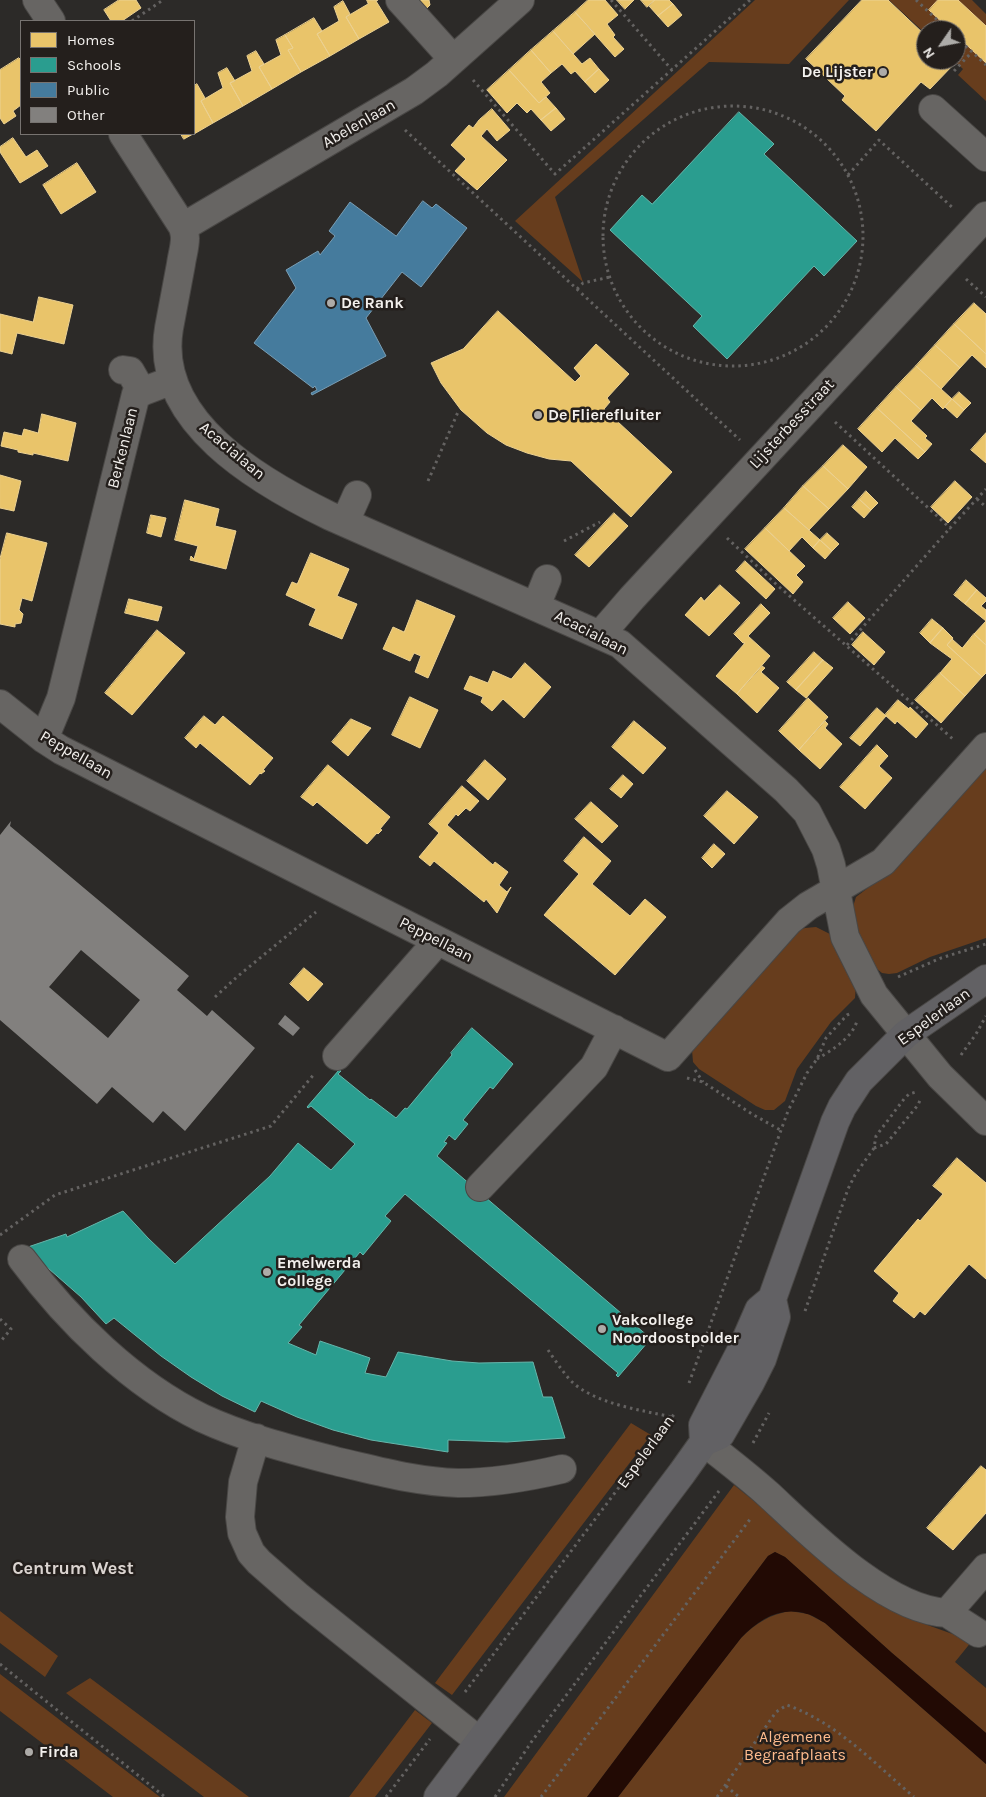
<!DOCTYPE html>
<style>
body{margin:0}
#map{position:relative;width:986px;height:1797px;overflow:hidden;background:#2c2a28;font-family:Karla,sans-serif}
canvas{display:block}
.legend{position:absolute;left:20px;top:20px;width:175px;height:115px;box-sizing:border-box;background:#241f1c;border:1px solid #777370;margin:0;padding:6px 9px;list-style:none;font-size:15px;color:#f3f0ed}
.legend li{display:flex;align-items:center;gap:10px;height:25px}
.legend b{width:25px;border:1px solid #777370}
.north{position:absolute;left:916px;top:20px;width:50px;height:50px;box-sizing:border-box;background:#241f1c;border:1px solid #777370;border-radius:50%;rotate:237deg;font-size:14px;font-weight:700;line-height:20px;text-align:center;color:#f3f0ed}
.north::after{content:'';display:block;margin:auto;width:18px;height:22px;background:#adaba8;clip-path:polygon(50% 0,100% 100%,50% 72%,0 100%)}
</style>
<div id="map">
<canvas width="986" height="1797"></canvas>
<ul class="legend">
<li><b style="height:14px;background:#e9c46a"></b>Homes</li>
<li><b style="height:14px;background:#2a9d8f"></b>Schools</li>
<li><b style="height:14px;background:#457b9d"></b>Public</li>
<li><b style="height:14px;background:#82807e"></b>Other</li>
</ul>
<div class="north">N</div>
</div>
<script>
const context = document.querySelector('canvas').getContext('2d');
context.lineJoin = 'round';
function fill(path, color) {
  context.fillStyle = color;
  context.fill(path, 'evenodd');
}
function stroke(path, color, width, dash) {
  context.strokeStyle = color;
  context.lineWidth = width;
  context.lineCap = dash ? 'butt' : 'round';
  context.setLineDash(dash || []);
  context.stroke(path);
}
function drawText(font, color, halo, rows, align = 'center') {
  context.font = font + ' Karla,sans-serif';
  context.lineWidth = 5;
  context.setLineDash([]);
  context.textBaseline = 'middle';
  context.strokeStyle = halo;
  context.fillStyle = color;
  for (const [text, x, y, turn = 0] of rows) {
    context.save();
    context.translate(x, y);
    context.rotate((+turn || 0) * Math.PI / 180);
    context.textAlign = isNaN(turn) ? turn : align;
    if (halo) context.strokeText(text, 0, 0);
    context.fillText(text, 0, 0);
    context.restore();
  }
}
fill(new Path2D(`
 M755,0h94l-60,64 -80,-2 -154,135 28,85 -68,-61z
 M889,0h83l14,14v87l-28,-26 5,-6 -10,-9h3v-30h-30v4z
 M986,763v175l-56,19 -33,16 -8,1 -7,-1 -10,-8 -17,-40 -3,-15 4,-13 34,-26z
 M816,927l14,7 26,50 -1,14 -24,24 -34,47 -12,32 -11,9h-9l-9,-4 -57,-37 -6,-7 -1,-12 104,-119 9,-3z
 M631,1423l20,12 -199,260 -17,-12z
 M734,1485l146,117 42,21 50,18 -17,21 31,26v45l-94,-80 -107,-96 -10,-5 -7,4 -181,241h-83z
 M0,1611l58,45 -13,21 -45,-34z
 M790,1611l18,3 17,9 161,141v33h-368l123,-159c15,-15 28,-23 49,-27z
 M0,1674l160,123h-47l-113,-86z
 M90,1678l159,119h-45l-138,-104z
 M415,1710l17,13 -57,74h-26z`), '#673d1d');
fill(new Path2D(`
 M775,1552l10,5 107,96 94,80v31l-161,-141c-6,-3 -12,-8 -18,-9 -26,-8 -48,5 -66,24l-123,159h-31l181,-241z`), '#220a04');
const homes = new Path2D(`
 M119,0h17l5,8 -19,13h-11l-7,-11z
 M367,0h11l-2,1 13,21 -30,17 -13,-22 22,-13z
 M409,0h20l1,5 -5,5z
 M588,0h17l13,15 -11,9 8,11 -2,2 11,12 -9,8 -40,-45z
 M617,0h17l-9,9z
 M641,0h14l-8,7z
 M655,0h14l4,4 -15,12 -9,-10z
 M862,0h26l38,36v24h26l3,3 -25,26 -9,-7 -45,49 -34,-31 3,-4 -39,-37z
 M938,0h20l28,26v37l-30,-28v-5h-6l-21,-20z
 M343,1l7,13 -4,3 13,22 -29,17 -13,-22 22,-13 -5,-14z
 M673,4l9,11 -14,12 -10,-11z
 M575,12l20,22 -22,20 -20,-23z
 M314,18l8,13 -5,3 13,22 -29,16 -13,-22 5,-2 -8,-13z
 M553,31l29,33 8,-6 9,11 -14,13 -10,-11 -4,3 -9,-10 -11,9 -20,-23z
 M285,35l8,13 -5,2 13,22 -29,17 -13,-22 22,-12 -5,-15z
 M531,50l20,23 -10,9 9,11 -11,10 -30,-33z
 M256,51l8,13 -5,3 13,22 -29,17 -13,-23 22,-12 -5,-15z
 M19,58l2,2v45l-8,6 3,5 -12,8 -4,-6v-48z
 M227,68l8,13 -5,2 13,23 -30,17 -12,-22 22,-13 -5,-15z
 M599,69l10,11 -14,13 -10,-11z
 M509,70l30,33 7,-6 10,11 -15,12 -10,-11 -4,4 -10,-10 -10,10 -20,-23z
 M197,84l8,14 -4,3 12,22 -19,11v-48z
 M556,108l9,11 -14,12 -10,-11z
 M492,109l18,21 -13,11 -10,-12 -6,7 26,24 -30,30 -22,-19 11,-12 -15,-14 18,-20 4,3 6,-8z
 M181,134h12l-9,5z
 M13,138l13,19 11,-7 11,16 -28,17 -20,-31v-5z
 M77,163l19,29 -35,22 -18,-29z
 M39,297l34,8 -9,39 -47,-11 -5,21 -12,-3v-37l33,8z
 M974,303l12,11v40l-32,-30z
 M498,311l77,71 6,-6 -7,-8 22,-24 33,30 -22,24 3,4 -6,7 68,63 -41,45 -60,-56 -22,-2 -22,-6 -21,-8 -19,-12 -26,-23 -20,-27 -10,-20 32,-14z
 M954,324l32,30v14l-14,-13 -12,13 -25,-23z
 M935,345l25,23 -19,21 -25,-23z
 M916,366l36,33 -9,10 -11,-11 -11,12 -25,-23z
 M896,387l25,23 -10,11 16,15 -2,2 7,6 -7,8 -48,-44z
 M959,392l12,11 -7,7 -12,-11z
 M952,399l12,11 -7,8 -12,-11z
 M877,408l48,44 -7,7 -23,-21 -13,14 -24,-23z
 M42,414l34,9 -8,38 -35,-8v2l-15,-3v-2l-17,-4 3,-14 18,4 2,-7 14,4z
 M986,433v30l-15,-13z
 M843,445l24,22 -19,22 -25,-23z
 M823,466l25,23 -19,20 -26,-23z
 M0,475l21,6 -7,30 -14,-3z
 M955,481l17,16 -24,26 -17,-16z
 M803,486l26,23 -20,21 -25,-22z
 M866,491l12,12 -7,7 -12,-11z
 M859,499l12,11 -7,8 -12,-11z
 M185,500l34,9 -4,17 21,5 -10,38 -36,-9 1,-4 3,3 4,-13 -23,-6z
 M784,508l36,32 -7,8 -11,-11 -13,14 -24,-23z
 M614,513l14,13 -39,41 -14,-12z
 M151,515l15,3 -5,19 -14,-4z
 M765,528l40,38 -9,9 7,7 -10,12 -48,-45z
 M7,533l40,10 -15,58 -10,-3 -3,12 4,4 -2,9 -6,1v3l-15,-3v-65z
 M827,533l12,11 -7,7 -12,-11z
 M820,540l12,11 -7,8 -12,-11z
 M311,553l38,16 -12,27 20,8 -15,35 -33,-14 7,-16 -30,-14 6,-13 5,2z
 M745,561l30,28 -9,10 -30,-28z
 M966,580l11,10 -12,14 -11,-9z
 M720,585l20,18 -31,33 -24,-21 16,-18 3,4z
 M977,590l9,8v3l-5,5 5,4v35l-12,-11 12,-13 -21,-17z
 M129,599l33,8 -4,14 -33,-8z
 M417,600l38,16 -27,62 -13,-6 6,-16 -7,-3 -4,8 -27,-12 10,-22 11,5z
 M848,602l17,16 -15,16 -17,-16z
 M761,604l9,9 -22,23 22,20 -33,38 -21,-18 29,-33h-2l-9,-9z
 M932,619l11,9 -13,15 -10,-10z
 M943,628l10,10 -6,7 35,32 -17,19 -25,-23 12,-14 -22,-16z
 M157,630l28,23 -53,62 -27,-22z
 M863,632l22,20 -11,13 -22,-20z
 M974,634l12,11v28l-4,4 -35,-32 5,-6 10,9z
 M814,652l9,8 -27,30 -9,-8z
 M823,660l10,8 -27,30 -10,-8z
 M525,663l26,24 -27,31 -21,-19 -11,12 -11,-9 2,-5 -19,-8 6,-13 18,7 5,-12 18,8z
 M762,666l3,2 -4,4 18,16 -22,25 -20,-19z
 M940,673l25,23 -24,27 -26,-23z
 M410,697l28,13 -18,38 -28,-13z
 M808,698l20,19 -29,33 -20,-19z
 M898,700l11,9 1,-2 18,17 -12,14 -19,-17 -2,3 -10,-9z
 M877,708l9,8 -26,30 -10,-8z
 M204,716l11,9 8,-9 50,42 -10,12 2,1 -4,3 -1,-1 -10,12 -50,-42 -4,5 -11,-10z
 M351,719l20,9 -23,28 -16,-14z
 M634,721l32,27 -23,26 -31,-27z
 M825,721l3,3 -3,4 17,16 -22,25 -21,-19z
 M877,745l11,11 -9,10 13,12 -27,31 -25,-22z
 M485,760l21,19 -18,21 -21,-19z
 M328,765l62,52 -10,12 2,1 -4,4 -1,-1 -10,11 -50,-42 -4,4 -12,-9z
 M623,775l10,9 -12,14 -11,-9z
 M462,786l17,15 -9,10 -4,-3 -8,8 -2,-2 -9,11 46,40 2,-3 13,10 -9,13 8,7 4,-5 -14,26 -11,-14 -2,3 -50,-41 -4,5 -11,-9 20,-24 -10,-9z
 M727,791l31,26 -24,27 -30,-28z
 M591,802l27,24 -16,17 -27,-24z
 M584,837l27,24 -19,23 38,32 15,-17 21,18 -51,58 -71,-60 35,-41 -15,-13z
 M714,844l11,10 -13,14 -10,-10z
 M304,968l19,16 -15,17 -18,-17z
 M957,1158l29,25v96l-17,-15 -44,51 -5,-4 -6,7 -21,-17 6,-8 -25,-22 44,-52 2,2 23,-27 -10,-8z
 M981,1466l5,4v43l-33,37 -26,-22z`);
fill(homes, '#e9c46a');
stroke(homes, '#ecd191', 1);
const schools = new Path2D(`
 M739,112l35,32 -10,10 93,87 -33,35 -10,-10 -87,93 -34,-33 9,-10 -92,-86 32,-35 10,9z
 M472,1028l41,36 -20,25 -3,-2 -27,33 5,4 -13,16 -6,-5 -5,7 3,1 -10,13 212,181 2,-2 2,1 -35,41 -2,-2 2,-2 -213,-179 -20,22 6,5 -28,34 -3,-3 -61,73 3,2 -14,16 28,12 4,-14 50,17 -5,15 21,4 12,-25 54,9 27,2 54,-1 10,35h9l13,41 -58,4 -59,-2v12l-77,-12 -38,-10 -36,-13 -36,-16 -6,11 -33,-16 -31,-19 -30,-21 -47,-38 -8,6 -25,-27 -56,-49 41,-14 1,3 56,-26 25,27 27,26 95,-88 28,-33 33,27 24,-26 -44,-38 -3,2 -1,-1 32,-37 2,1 -3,3 32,26 1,-1 25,19 9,-10 2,1 45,-54 -1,-2z`);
fill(schools, '#2a9d8f');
stroke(schools, '#66b6ab', 1);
const public = new Path2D(`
 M423,201l9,7 4,-4 31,24 -46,59 -19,-15 -36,46 20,38 -74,39 -1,-2 6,-3 -2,-4 -2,2 -59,-45 42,-55 -10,-18 32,-19 2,4 15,-19 -6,-5 21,-29 46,34z`);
fill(public, '#457b9d');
stroke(public, '#799eb5', 1);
fill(new Path2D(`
 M11,821l-1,5 179,150 -12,14 30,26 5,-6 43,38 -70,83 -22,-20 -10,12 -41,-36 -15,17 -97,-84v-185zM81,950l59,50 -32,38 -59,-51z
 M285,1015l15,13 -7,8 -15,-12z`), '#82807e');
const minor = new Path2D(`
 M37,0l14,21
 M400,0l53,59
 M933,109l53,48
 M123,134l60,93c1,4 2,7 2,11 0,9 -3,18 -4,26 -4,22 -8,43 -12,64 -16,93 91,154 161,188l290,128 166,146 21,22 19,37 5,16 14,72 29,58 66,81 46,45
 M183,227l231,-136 23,-17 83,-74
 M123,370l7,1 12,21
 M345,522l12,-27
 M536,606l11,-27
 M600,635l32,-37 354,-382
 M0,704l44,35 17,11 607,307 121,-136 19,-15 75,-44 103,-115
 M44,739l17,-41 75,-304 37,-14
 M337,1056l92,-105 6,-11
 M480,1187l114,-120 20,-38
 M22,1259c46,62 110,125 180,159 43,20 91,32 137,44 39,9 78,20 119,21 36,0 70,-6 104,-14
 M256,1438l-13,44 -3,35 2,16 9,20 8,9 40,35 180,144
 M704,1442c22,17 44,34 65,53 43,40 117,115 178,118l39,-45
 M947,1613l31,20`);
const major = new Path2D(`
 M704,1442l-1,-17 39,-76 17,-39 13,-11 63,-177 7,-15 17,-26 47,-47 80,-55
 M438,1797l244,-324 22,-31 16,-7 30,-52 12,-24 14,-42 -4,-18`);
stroke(minor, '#494745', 30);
stroke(major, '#494745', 30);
stroke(new Path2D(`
 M611,0l61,70
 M916,0l32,30
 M132,21l31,-21
 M956,37l30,28
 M954,71l18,-19
 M473,80l82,94 195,-174
 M603 236a130 130 0 1 1 260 0a130 130 0 1 1-260 0Z
 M405,130l335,310
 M848,175l31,-35 75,69
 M966,279l20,18
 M577,289l6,-6 27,-6
 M835,422l115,106 36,-39
 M428,481l30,-69
 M977,499l9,8
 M727,538l50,47 177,155
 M564,541l36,-19
 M847,645l103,-117
 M898,977l43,-19 45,-14
 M215,997l23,-21 78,-64
 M961,1055l15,-21 10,-18
 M817,1059c15,-9 35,-21 40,-38
 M695,1070l8,12
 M687,1078l16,4 49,32 30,17
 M874,1148l12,-4 32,-39 3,-7
 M0,1235l55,-40 216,-69 44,-53
 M805,1311l43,-122 7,-14 19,-27 2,-12 28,-37 5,-5 7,-2
 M0,1319l11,10 -11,13
 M548,1350c7,10 14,21 23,31 24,23 70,29 101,36
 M689,1383l99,-272 19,-38 10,-14 9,-21 21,-23 5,-2
 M753,1443l16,-30
 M0,1664l165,133
 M465,1692l210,-279
 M726,1786l13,11
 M386,1797l44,-58
 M495,1797l37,-56 187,-250
 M541,1797l210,-279
 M717,1797l59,-85 11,-7c50,18 87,58 127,92`), '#646261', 3, [2.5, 4]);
stroke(minor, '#676563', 28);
stroke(major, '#626164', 28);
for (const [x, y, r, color] of [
 [883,72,5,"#adaba8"],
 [331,303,5,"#adaba8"],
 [538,415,5,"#adaba8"],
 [267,1272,5,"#adaba8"],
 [602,1329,5,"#adaba8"],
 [29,1752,5,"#adaba8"]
]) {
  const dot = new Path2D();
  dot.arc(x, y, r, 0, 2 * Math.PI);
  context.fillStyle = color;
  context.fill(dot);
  stroke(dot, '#241f1c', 2);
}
drawText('bold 16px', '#f3f0ed', '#241f1c', [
 ["De Lijster",873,72,"right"],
 ["De Rank",341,303],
 ["De Flierefluiter",548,415],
 ["Emelwerda",277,1263],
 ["College",277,1281],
 ["Vakcollege",612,1320],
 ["Noordoostpolder",612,1338],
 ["Firda",39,1752]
], 'left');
drawText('16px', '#f3f0ed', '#241f1c', [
 ["Abelenlaan",359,124,-30],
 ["Lijsterbesstraat",792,424,-47],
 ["Berkenlaan",123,448,-76],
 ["Acacialaan",232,451,40],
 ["Acacialaan",591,633,27],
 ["Peppellaan",76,755,30],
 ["Peppellaan",436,940,27],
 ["Espelerlaan",934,1017,-36],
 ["Espelerlaan",646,1452,-54]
]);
drawText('16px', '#febb8d', '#241f1c', [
 ["Algemene",795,1737],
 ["Begraafplaats",795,1755]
]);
drawText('bold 18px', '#dbd4d0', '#241f1c', [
 ["Centrum West",73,1569]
]);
</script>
